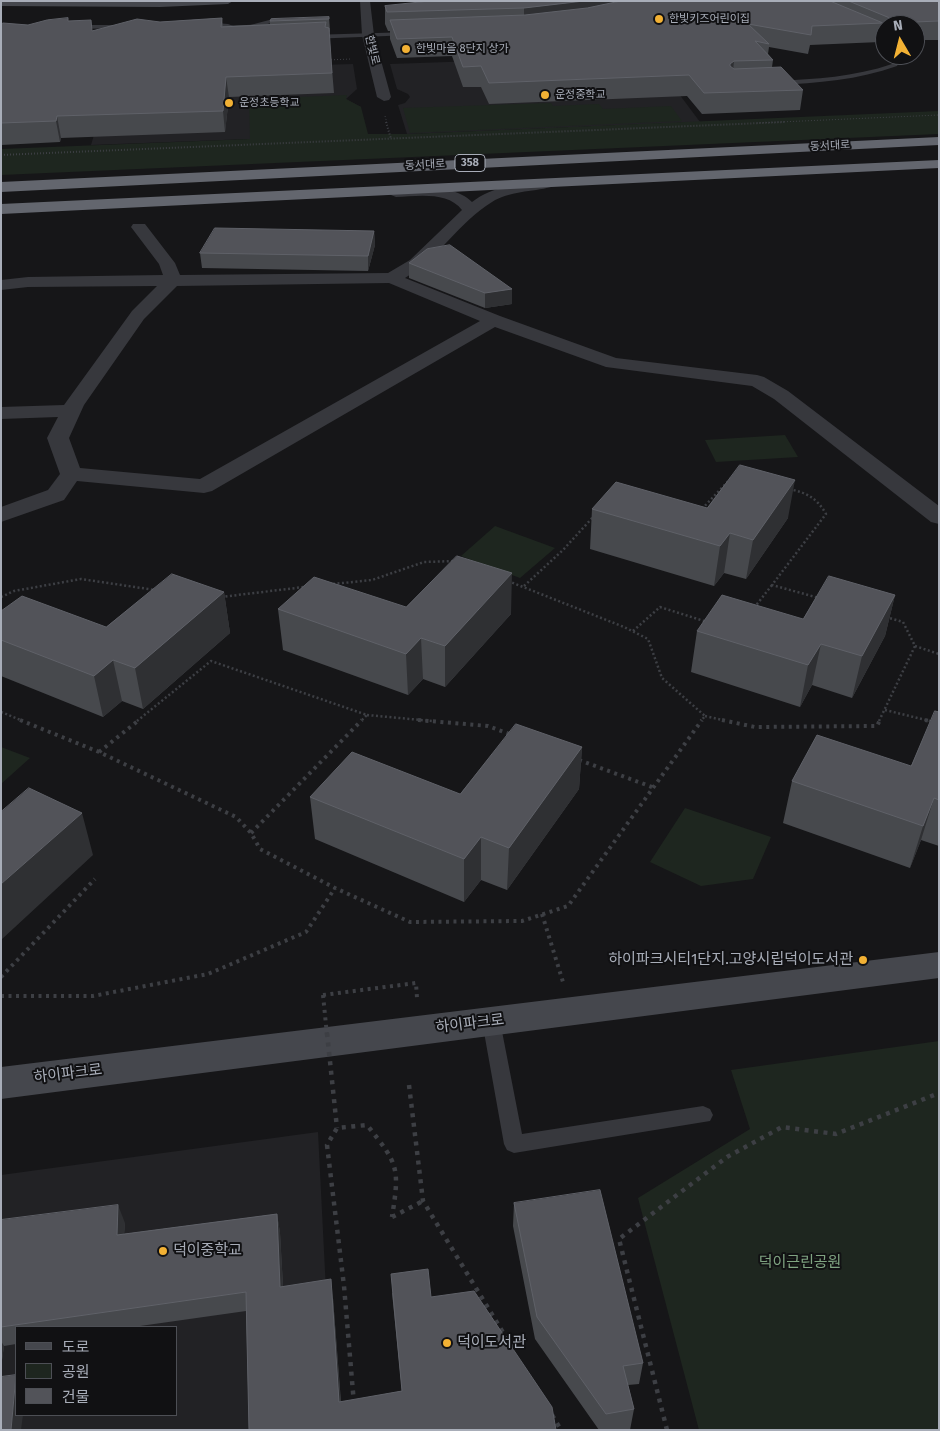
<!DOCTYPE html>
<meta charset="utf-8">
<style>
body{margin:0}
#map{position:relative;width:940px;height:1431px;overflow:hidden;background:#161618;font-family:"Fira Sans","Noto Sans KR",sans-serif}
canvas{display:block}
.frame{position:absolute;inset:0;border:2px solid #a8adb8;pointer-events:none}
.legend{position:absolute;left:15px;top:1326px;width:162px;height:90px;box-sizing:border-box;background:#111113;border:1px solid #4d4f55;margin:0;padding:6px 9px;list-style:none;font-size:15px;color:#a8adb8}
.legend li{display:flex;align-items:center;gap:10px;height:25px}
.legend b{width:25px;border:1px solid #4d4f55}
.north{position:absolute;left:875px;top:15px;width:50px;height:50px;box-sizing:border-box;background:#111113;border:1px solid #4d4f55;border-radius:50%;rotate:352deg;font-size:14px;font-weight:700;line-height:20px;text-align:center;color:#a8adb8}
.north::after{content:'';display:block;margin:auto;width:18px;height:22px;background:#f2b134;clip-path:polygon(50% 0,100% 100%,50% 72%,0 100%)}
</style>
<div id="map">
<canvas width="940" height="1431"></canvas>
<div class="frame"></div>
<ul class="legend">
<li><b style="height:6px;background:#45474d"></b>도로</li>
<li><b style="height:14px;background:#1e261f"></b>공원</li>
<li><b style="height:14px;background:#525359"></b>건물</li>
</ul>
<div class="north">N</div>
</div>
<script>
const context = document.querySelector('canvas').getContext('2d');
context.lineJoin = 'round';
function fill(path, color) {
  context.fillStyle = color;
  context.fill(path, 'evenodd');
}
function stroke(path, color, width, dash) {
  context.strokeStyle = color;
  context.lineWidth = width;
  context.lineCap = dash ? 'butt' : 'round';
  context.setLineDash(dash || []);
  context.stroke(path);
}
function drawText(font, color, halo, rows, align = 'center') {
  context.font = font + ' "Fira Sans","Noto Sans KR",sans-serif';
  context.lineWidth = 4;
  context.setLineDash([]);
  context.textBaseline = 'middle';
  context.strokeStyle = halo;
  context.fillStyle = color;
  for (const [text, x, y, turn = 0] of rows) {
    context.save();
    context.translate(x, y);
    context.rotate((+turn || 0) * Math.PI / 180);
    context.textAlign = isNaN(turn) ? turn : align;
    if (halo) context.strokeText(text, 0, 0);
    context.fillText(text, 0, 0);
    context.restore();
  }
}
fill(new Path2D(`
 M650,55l50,67 -293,12 -9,-29 7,-2 5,-6 -2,-3 -11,-5 -7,-25z
 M353,64l4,25 -11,10 15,8 -111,32 -159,6 22,-74z
 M318,1132l15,298h-332v-255zM16,1327h160v88h-160z`), '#222225');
fill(new Path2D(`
 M347,95l-1,4 15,8 7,27h39l532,-23v23l-938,41v-26l249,-10 -1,-40z
 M551,103l2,3 46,-2 4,5 68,-3 11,15 -272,12 -7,-25z
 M785,435l13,22 -82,5 -11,-22z
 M495,526l60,22 -35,30 -59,-22z
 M1,747l29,11 -29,26z
 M685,808l86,29 -18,42 -52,7 -51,-24z
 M939,1041v389h-240l-61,-232 112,-69 -19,-59z`), '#1e261f');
stroke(new Path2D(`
 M328,60l23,-1
 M385,116l2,7
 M757,123l182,-8`), '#3d3f44', 1, [1, 2]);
stroke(new Path2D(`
 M386,122l5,17
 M1,155l785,-33`), '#3d3f44', 2, [1, 2]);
stroke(new Path2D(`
 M789,489c18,4 28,9 37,25l-54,71 47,13
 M702,509l30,-32
 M508,581l116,46 24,12 14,39 43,38 -4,5
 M333,584l39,-4 52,-18 32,-1
 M524,586l39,-36 31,-34
 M1,597l13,-6 67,-12 74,11
 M221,597l83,-10
 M754,608l18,-23
 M633,631l27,-24 47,15
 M915,646l24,8
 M885,710l45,11
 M1,712l22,9
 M367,715l65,6
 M705,716l22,5
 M137,721l74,-60 156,54 -6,6
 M879,721l36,-75 -12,-24 -17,-5`), '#3d3f44', 2.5, [2, 2.5]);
stroke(new Path2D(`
 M20,720l79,32 137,65 15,16 9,16 75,39 75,34 112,-1 46,-15 134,-186
 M418,720l70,6 24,9
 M722,720l33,7 122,-1 3,-6
 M925,720l14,3
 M99,752l40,-32
 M579,760l73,27
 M251,833l111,-113
 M542,914l21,68
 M1,977l94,-98
 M323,995l93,-12 1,15
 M1,996h92l115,-22 98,-42 29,-44`), '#3d3f44', 4, [3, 4.5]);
stroke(new Path2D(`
 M409,1085l14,116 90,148
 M392,1217l31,-16
 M354,1404l-10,-118 -17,-141 10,-17 30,-3c31,39 33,42 25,92
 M552,1415l9,15
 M667,1430l-48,-191 108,-82 55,-30 54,7 103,-41`), '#3d3f44', 4.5, [4, 5.5]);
fill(new Path2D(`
 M273,19l2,3 -30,8 6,3 -3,2 -21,-7 -27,-4 3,-2 25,2 11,4z
 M127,25l2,3 -56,1 -3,-2 3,-2z
 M410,32l3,2 -1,1 -102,4 -3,-2 3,-2z
 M897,55h6l-6,11c-39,14 -79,17 -121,19l-3,-2 3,-2c40,-2 78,-4 116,-17z
 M491,1013l7,2 2,6 22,113 181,-28 7,3 3,6 -3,6 -196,32 -7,-3 -3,-6 -22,-123 2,-6z`), '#37383d');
fill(new Path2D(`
 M360,1h10l4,34 17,62 -2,3 -5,1 -7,-4 -15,-62z
 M546,179l5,2 3,3 -3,3c-19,5 -42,4 -59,15 -33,20 -53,56 -87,76l95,38 116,42 141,17 7,2 24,14 151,115v18l-8,-2 -157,-123 -22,-13 -146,-19 -111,-40 -283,164 -8,2 -127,-12 -13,19 -63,22v-15l47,-17 12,-16 -13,-36 11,-21 -57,2v-12l63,-2 68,-94 25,-25 -129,1 -27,3v-10l27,-3 135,-2 -4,-11 -28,-37 2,-3h12l30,39 5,12 208,-2 22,-13 52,-50c-14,-19 -45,-14 -66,-13l-5,-2 -3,-3 3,-3c21,-6 65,-4 81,13 21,-16 48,-18 74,-23zM389,283l91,38 -280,158 -120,-11 -11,-30 15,-33 60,-86 33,-33z`), '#37383d');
fill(new Path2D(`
 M1,1h232l-5,3 -68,3 -159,-1z
 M939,952v26l-938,121v-32z`), '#45474d');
fill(new Path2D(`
 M939,137v8l-938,47v-10z
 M939,160v8l-938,46v-10z`), '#63666e');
stroke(new Path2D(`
 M323,995l4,40`), '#3d3f44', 4, [3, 4.5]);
stroke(new Path2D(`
 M327,1033l10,95`), '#3d3f44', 4.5, [4, 5.5]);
fill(new Path2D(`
 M430,1h509v39h-24v-15h-30v11l-4,-2 -1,8 -70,3 -2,9 -39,-7 -1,7 5,6 -1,7 31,23 -3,20 -98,4 -15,-18 -198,8 -8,-17h-18l-11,-31 -55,2 -7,-19v-8h-2l-3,-7v-18z
 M329,17l1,14 -1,2 5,60 -105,4 -4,35 -164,6 -1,4 -59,3v-121l27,1 40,-4 24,10 68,-9 62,-4 1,8 47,-2v-3z
 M374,231l1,14 -7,26 -166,-3 -2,-15z
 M409,263l103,26v15l-27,4 -76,-30z
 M707,508l81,10 -42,61 -22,-6 -10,13 -124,-37 2,-40z
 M224,592l6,41 -87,76 -21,-8 -19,16 -102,-41v-65l105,16z
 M895,595l-10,41 -33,62 -40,-13 -12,22 -109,-35 6,-41 106,-12z
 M406,607l105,7 -66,73 -22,-8 -15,16 -125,-45 -5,-41z
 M939,712v134l-18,-6 -11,28 -127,-45 9,-42 119,-15z
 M582,747l-3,42 -72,101 -26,-10 -17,22 -149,-63 -5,-42 150,-3z
 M514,1203l129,160 -4,21 -11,1 6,24 -4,21h-31l-64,-91 -22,-113z
 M277,1214l3,19 3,53 50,12 8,104 61,-11 -10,-98 39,4 125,133h-307l-3,-119 -113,16h-117v17l-12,2 -3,21v-147l124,3 -1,11z`), '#47494d');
fill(new Path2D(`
 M584,1h87l-147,25v-18z
 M734,61l-2,20 -2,-17z
 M226,77l3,20 -4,35 -2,-21z
 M57,116l4,22 -1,4 -4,-21z
 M374,231l1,14 -7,26v-15z
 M512,289v15l-27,4v-15z
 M795,480l-7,38 -42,61 7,-39z
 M730,533l-6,40 -10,13 6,-40z
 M512,573l-1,41 -66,73v-41z
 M224,592l6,41 -87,76 -8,-41z
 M895,595l-10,41 -33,62 10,-42z
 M421,638l2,41 -15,16 -2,-41z
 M821,644l-9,41 -12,22 8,-42z
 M113,660l9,41 -19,16 -9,-41z
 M582,747l-3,42 -72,101 2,-42z
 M934,798l-13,42 -11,28 13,-42z
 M82,813l11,42 -92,85v-56z
 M481,837v43l-17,22v-43z
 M118,1205l7,18 -2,30 -6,-18z
 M277,1214l3,19 4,72 -4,-18z
 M331,1279l2,19 9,122 -3,-18z
 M1,1341l3,5 -3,21z
 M16,1375v40h7l-2,15h-10z`), '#2f3033');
const building = new Path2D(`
 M430,1h154l-60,7 -137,4 -2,-6z
 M621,1h209l53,22 -71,3 -1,9 -63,-11 21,20 -14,-3 18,19 -39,1 -4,3v2l4,3 47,-2 22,23 -99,3 -15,-18 -200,8 -8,-17 -18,1 -11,-30 -55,2 -7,-19 135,-5 62,-7z
 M849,1h90v20l-49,2 -1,-5z
 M329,17v2l-59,2 1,-2z
 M68,18v3l23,-1 1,11 45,-12 23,3 62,-4 -1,9 105,-5 -1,5 4,1 3,45 -106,4 -3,34 -166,5 -1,5 -55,2v-99l2,-1 25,2 19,-5z
 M215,228l159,3 -6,25 -168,-3z
 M450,245l62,44 -27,4 -76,-30 18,-14z
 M740,465l55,15 -42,60 -23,-7 -10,13 -128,-37 24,-27 91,26z
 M457,556l55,17 -67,73 -24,-8 -15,16 -128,-45 36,-32 92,30z
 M172,574l52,18 -89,76 -22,-8 -19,16 -93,-36v-29l21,-15 84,31z
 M829,576l66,19 -33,61 -41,-12 -13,21 -111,-34 25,-36 81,24z
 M935,711l4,1v88l-5,-2 -11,28 -131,-45 25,-46 94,31z
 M516,724l66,23 -73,101 -28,-11 -17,22 -154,-62 42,-45 108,42z
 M29,788l53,25 -81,71v-72z
 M600,1190l43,173 -20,3 11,43 -28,5 -69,-97 -23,-114z
 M118,1205l-1,30 160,-21 3,73 51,-8 8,123 63,-11 -11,-117 37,-5 3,28 43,-6 78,116 4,23h-307l-3,-138 -245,35v-107z
 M16,1375l-5,55h-10v-53z`);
fill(building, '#525359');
stroke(building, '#5f6168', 1);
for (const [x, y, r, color] of [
 [659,19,5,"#f2b134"],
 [406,49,5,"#f2b134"],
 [545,95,5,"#f2b134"],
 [229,103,5,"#f2b134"],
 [863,960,5,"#f2b134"],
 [163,1251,5,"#f2b134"],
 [447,1343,5,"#f2b134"]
]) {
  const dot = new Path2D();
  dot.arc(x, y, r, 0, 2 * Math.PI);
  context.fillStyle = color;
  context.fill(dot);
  stroke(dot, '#111113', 2);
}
drawText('11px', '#a8adb8', '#111113', [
 ["한빛키즈어린이집",669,19],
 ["한빛마을 8단지 상가",416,49],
 ["운정중학교",555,95],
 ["운정초등학교",239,103]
], 'left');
drawText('11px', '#a8adb8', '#111113', [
 ["한빛로",372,50,77],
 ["동서대로",830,146,-3],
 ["동서대로",425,165,-3]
]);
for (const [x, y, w] of [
 [470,163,30]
]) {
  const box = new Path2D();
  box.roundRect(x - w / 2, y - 8.5, w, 17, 4);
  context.fillStyle = '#111113';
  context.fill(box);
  stroke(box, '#a8adb8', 1);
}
drawText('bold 11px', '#a8adb8', null, [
 ["358",470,163]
]);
drawText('15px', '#a8adb8', '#111113', [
 ["하이파크시티1단지.고양시립덕이도서관",853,960,"right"],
 ["덕이중학교",173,1251],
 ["덕이도서관",457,1343]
], 'left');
drawText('15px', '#a8adb8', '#111113', [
 ["하이파크로",470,1024,-7],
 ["하이파크로",68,1074,-7]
]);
drawText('15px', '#7fa381', '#111113', [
 ["덕이근린공원",800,1263]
]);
</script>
